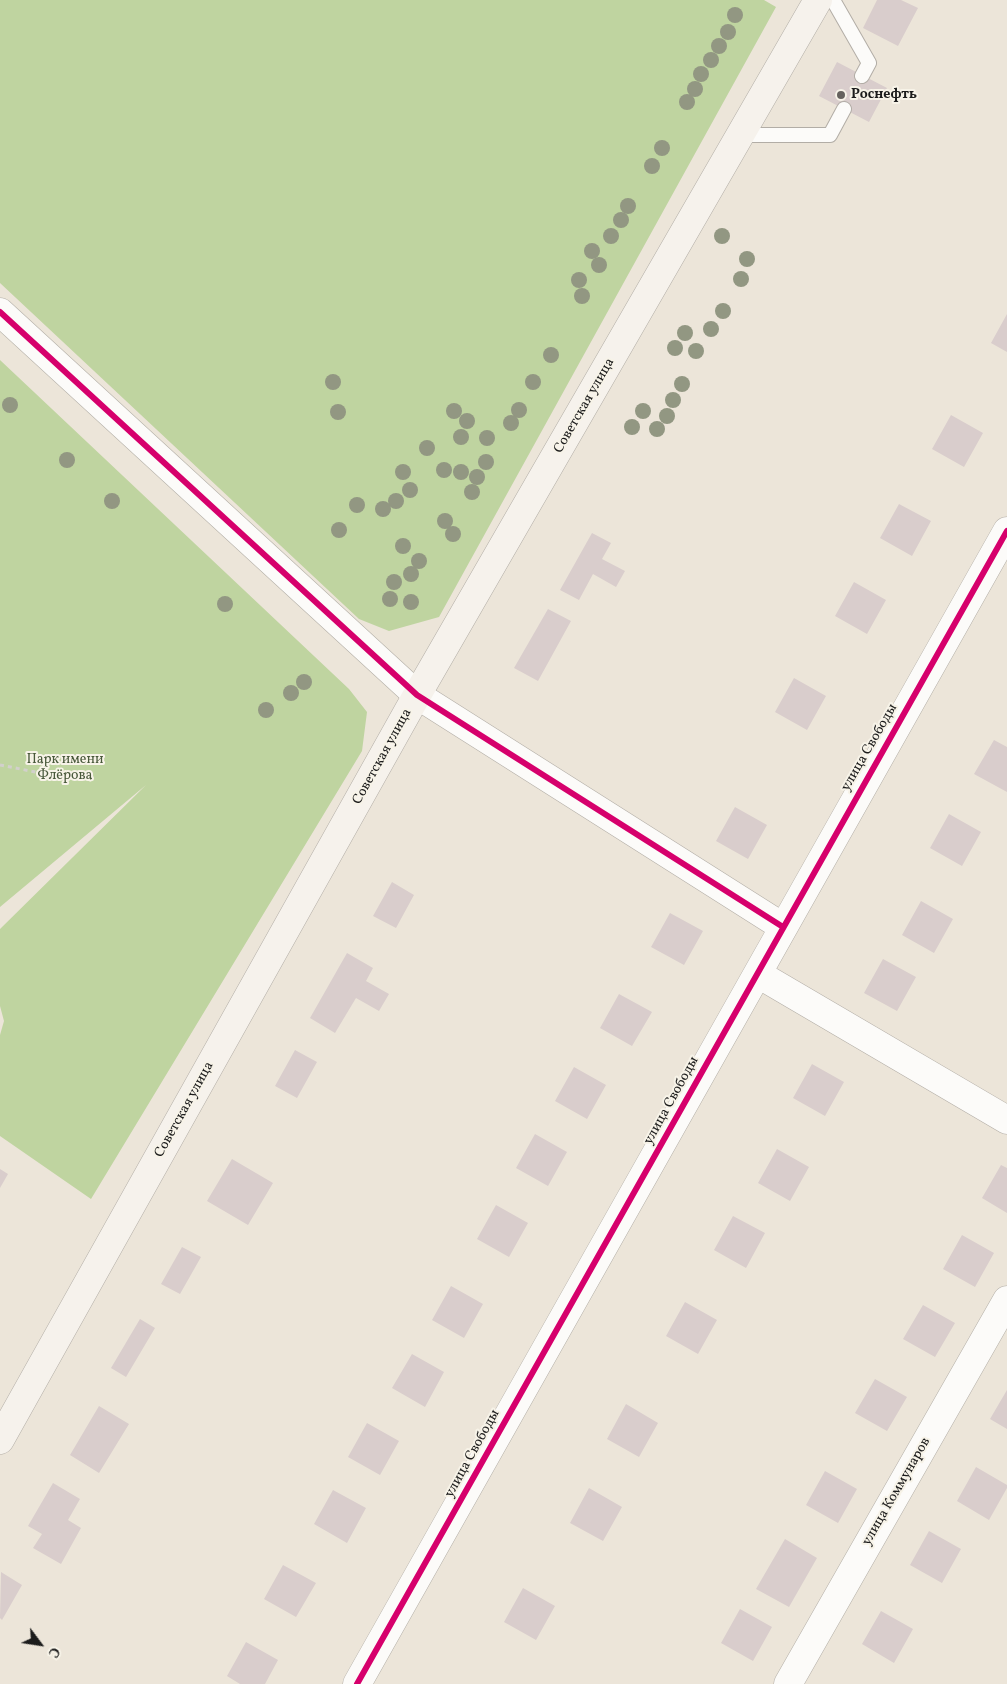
<!DOCTYPE html>
<meta charset="utf-8">
<style>
body{margin:0}
#map{position:relative;width:1007px;height:1684px;overflow:hidden;background:#ece5d9;font-family:Vollkorn,serif}
canvas{display:block}
.north{position:absolute;left:15px;top:1619px;width:50px;height:50px;-webkit-text-stroke:4px #f7f3e8;paint-order:stroke;rotate:121deg;font-size:14px;font-weight:700;line-height:20px;text-align:center;color:#1c1c1c}
.north::after{content:'';display:block;margin:auto;width:18px;height:22px;background:#1c1c1c;clip-path:polygon(50% 0,100% 100%,50% 72%,0 100%)}
</style>
<div id="map">
<canvas width="1007" height="1684"></canvas>
<div class="north">С</div>
</div>
<script>
const context = document.querySelector('canvas').getContext('2d');
context.lineJoin = 'round';
function fill(path, color) {
  context.fillStyle = color;
  context.fill(path, 'evenodd');
}
function stroke(path, color, width, dash) {
  context.strokeStyle = color;
  context.lineWidth = width;
  context.lineCap = dash ? 'butt' : 'round';
  context.setLineDash(dash || []);
  context.stroke(path);
}
function drawText(font, color, halo, rows, align = 'center') {
  context.font = font + ' Vollkorn,serif';
  context.lineWidth = 4;
  context.setLineDash([]);
  context.textBaseline = 'middle';
  context.strokeStyle = halo;
  context.fillStyle = color;
  for (const [text, x, y, turn = 0] of rows) {
    context.save();
    context.translate(x, y);
    context.rotate((+turn || 0) * Math.PI / 180);
    context.textAlign = isNaN(turn) ? turn : align;
    if (halo) context.strokeText(text, 0, 0);
    context.fillText(text, 0, 0);
    context.restore();
  }
}
fill(new Path2D(`
 M0,0h764l12,7 -337,610 -50,14 -30,-12 -359,-336z
 M0,360l349,329 18,23 -5,39 -271,448 -91,-63v-101l4,-14 -4,-15v-77l146,-144 -146,122z`), '#bfd4a0');
fill(new Path2D(`
 M877,0h24l17,8 -20,38 -35,-18z
 M837,62l50,26 -18,34 -50,-26z
 M1007,314v38l-16,-9z
 M951,415l32,18 -19,34 -32,-18z
 M899,504l32,17 -19,35 -32,-18z
 M592,533l19,10 -9,16 23,12 -9,16 -23,-13 -14,26 -19,-10z
 M854,582l32,18 -19,34 -32,-18z
 M548,609l23,12 -33,60 -24,-13z
 M794,678l32,18 -19,34 -32,-18z
 M994,740l13,7v45l-33,-18z
 M735,807l32,18 -19,34 -32,-18z
 M949,814l32,18 -19,34 -32,-18z
 M392,882l22,13 -18,33 -23,-12z
 M921,901l32,18 -19,34 -32,-18z
 M670,913l33,18 -19,34 -33,-18z
 M347,953l26,15 -7,13 23,13 -10,17 -23,-13 -21,35 -25,-15z
 M883,959l33,18 -19,34 -33,-18z
 M619,994l33,18 -20,34 -32,-18z
 M295,1050l22,12 -20,36 -22,-12z
 M812,1064l32,18 -19,34 -32,-18z
 M574,1067l32,18 -19,34 -32,-18z
 M535,1134l32,18 -19,34 -32,-18z
 M777,1149l32,18 -19,34 -32,-18z
 M232,1159l41,24 -25,42 -41,-24z
 M1001,1165l6,3v45l-25,-15z
 M0,1169l8,5 -8,14z
 M496,1205l32,18 -19,34 -32,-18z
 M733,1216l32,17 -19,35 -32,-18z
 M962,1235l32,18 -19,34 -32,-18z
 M182,1247l19,10 -21,37 -19,-10z
 M451,1286l32,18 -19,34 -32,-18z
 M685,1302l32,18 -19,34 -32,-18z
 M923,1305l32,18 -20,34 -32,-18z
 M140,1319l15,9 -29,49 -15,-9z
 M412,1354l32,18 -19,35 -33,-19z
 M875,1379l32,18 -20,34 -32,-18z
 M1007,1390v39l-17,-10z
 M626,1404l32,19 -19,34 -32,-18z
 M99,1406l30,18 -30,49 -29,-18z
 M367,1423l32,18 -19,34 -32,-18z
 M976,1467l31,18v3l-18,32 -32,-19z
 M825,1471l32,18 -19,34 -32,-18z
 M53,1483l27,16 -12,21 13,8 -20,36 -28,-16 9,-14 -14,-8z
 M589,1488l33,19 -19,34 -33,-18z
 M333,1490l33,18 -19,35 -33,-19z
 M929,1531l32,18 -19,34 -32,-18z
 M785,1539l32,19 -28,49 -33,-18z
 M283,1565l33,18 -20,34 -32,-18z
 M1,1572l21,13 -20,35 -2,-2z
 M523,1588l32,18 -19,34 -32,-18z
 M740,1609l32,18 -19,34 -32,-18z
 M881,1611l32,18 -19,34 -32,-19z
 M246,1642l32,18 -13,24h-25l-13,-8z`), '#d9cdcc');
const lane = new Path2D(`
 M833,0l36,63 -7,13
 M741,135h89l14,-26`);
const street = new Path2D(`
 M0,312l417,383 366,232
 M758,974l249,146
 M357,1684l650,-1153
 M788,1684l219,-384`);
const secondary = new Path2D(`
 M0,1440l417,-745 401,-695`);
stroke(lane, '#b2ada6', 16);
stroke(street, '#b2ada6', 29);
stroke(secondary, '#b2ada6', 29);
stroke(new Path2D(`
 M0,765l61,12`), '#d2d0cc', 3, [4, 4]);
stroke(lane, '#fcfbf9', 14);
stroke(street, '#fcfbf9', 28);
stroke(secondary, '#f6f2ec', 28);
stroke(new Path2D(`
 M0,312l417,383 366,232
 M357,1684l650,-1153`), '#d6006c', 6);
context.fillStyle = '#929782';
for (const [x, y] of [
 [735,15],
 [728,32],
 [719,46],
 [711,60],
 [701,74],
 [695,89],
 [687,102],
 [662,148],
 [652,166],
 [628,206],
 [621,220],
 [611,236],
 [722,236],
 [592,251],
 [747,259],
 [599,265],
 [741,279],
 [579,280],
 [582,296],
 [723,311],
 [711,329],
 [685,333],
 [675,348],
 [696,351],
 [551,355],
 [333,382],
 [533,382],
 [682,384],
 [673,400],
 [10,405],
 [519,410],
 [454,411],
 [643,411],
 [338,412],
 [667,416],
 [467,421],
 [511,423],
 [632,427],
 [657,429],
 [461,437],
 [487,438],
 [427,448],
 [67,460],
 [486,462],
 [444,470],
 [403,472],
 [461,472],
 [477,477],
 [410,490],
 [472,492],
 [112,501],
 [396,501],
 [357,505],
 [383,509],
 [445,521],
 [339,530],
 [453,534],
 [403,546],
 [419,561],
 [411,574],
 [394,582],
 [390,599],
 [411,602],
 [225,604],
 [304,682],
 [291,693],
 [266,710]
]) {
  context.beginPath();
  context.arc(x, y, 8, 0, 2 * Math.PI);
  context.fill();
}
for (const [x, y, r, color] of [
 [841,95,5,"#65625e"]
]) {
  const dot = new Path2D();
  dot.arc(x, y, r, 0, 2 * Math.PI);
  context.fillStyle = color;
  context.fill(dot);
  stroke(dot, '#f7f3e8', 2);
}
drawText('bold 14px', '#1c1c1c', '#f7f3e8', [
 ["Роснефть",851,95]
], 'left');
drawText('14px', '#1c1c1c', '#f7f3e8', [
 ["Советская улица",585,406,-60],
 ["улица Свободы",870,748,-60],
 ["Советская улица",383,757,-61],
 ["улица Свободы",672,1101,-61],
 ["Советская улица",185,1110,-61],
 ["улица Свободы",473,1454,-61],
 ["улица Коммунаров",897,1492,-60]
]);
drawText('14px', '#48583a', '#f7f3e8', [
 ["Парк имени",65,760],
 ["Флёрова",65,776]
]);
</script>
